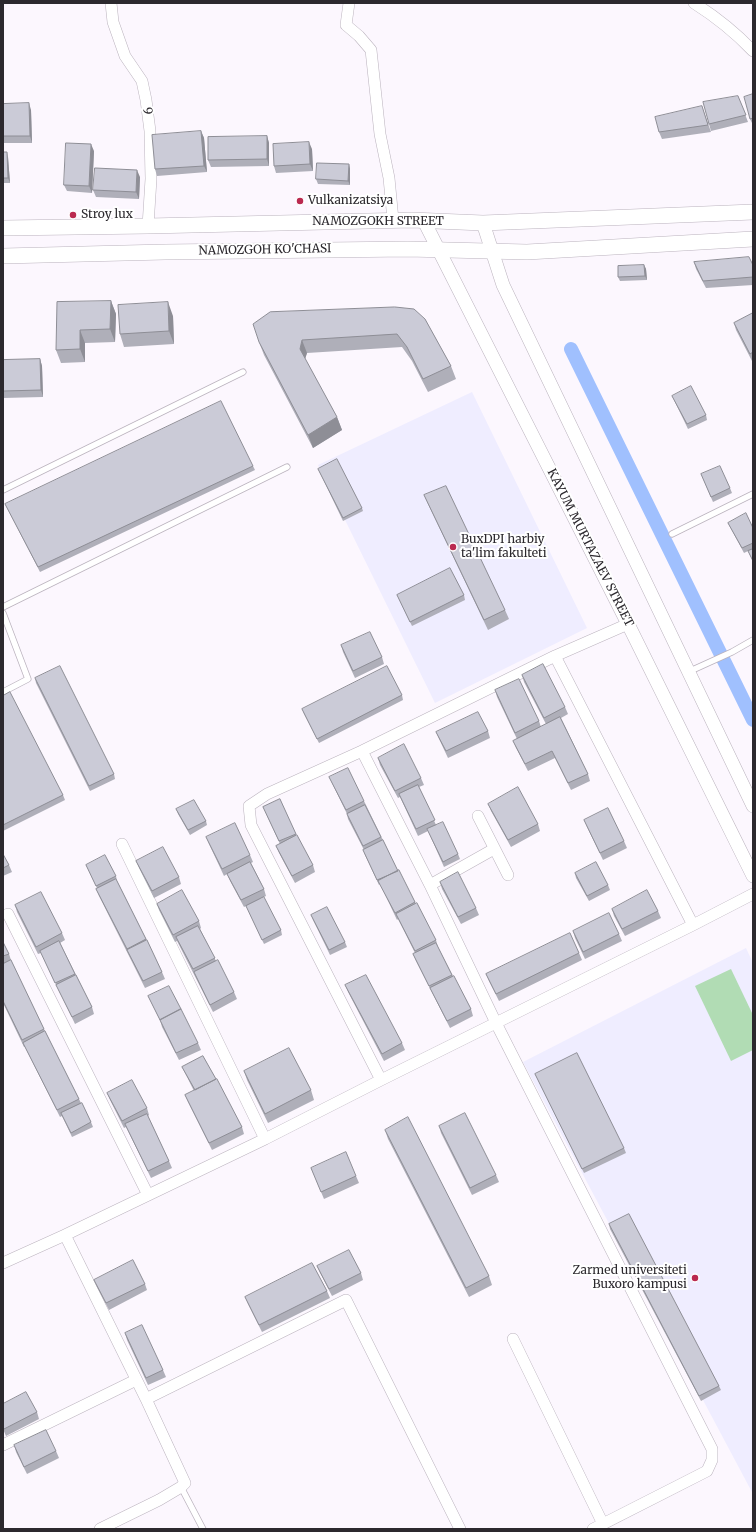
<!DOCTYPE html>
<style>
body{margin:0}
#map{position:relative;width:756px;height:1532px;overflow:hidden;background:#fcf7fe;font-family:Merriweather,serif}
canvas{display:block}
.frame{position:absolute;inset:0;border:4px solid #2c292e;pointer-events:none}
</style>
<div id="map">
<canvas width="756" height="1532"></canvas>
<div class="frame"></div>
</div>
<script>
const context = document.querySelector('canvas').getContext('2d');
context.lineJoin = 'round';
function fill(path, color) {
  context.fillStyle = color;
  context.fill(path, 'evenodd');
}
function stroke(path, color, width, dash) {
  context.strokeStyle = color;
  context.lineWidth = width;
  context.lineCap = dash ? 'butt' : 'round';
  context.setLineDash(dash || []);
  context.stroke(path);
}
function drawText(font, color, halo, rows, align = 'center') {
  context.font = font + ' Merriweather,serif';
  context.lineWidth = 4;
  context.setLineDash([]);
  context.textBaseline = 'middle';
  context.strokeStyle = halo;
  context.fillStyle = color;
  for (const [text, x, y, turn = 0] of rows) {
    context.save();
    context.translate(x, y);
    context.rotate((+turn || 0) * Math.PI / 180);
    context.textAlign = isNaN(turn) ? turn : align;
    if (halo) context.strokeText(text, 0, 0);
    context.fillText(text, 0, 0);
    context.restore();
  }
}
fill(new Path2D(`
 M472,392l115,236 -152,75 -117,-238z
 M746,948l7,15v531l-230,-432z`), '#efedff');
fill(new Path2D(`
 M731,969l22,46v35l-22,11 -36,-75z`), '#b1dcb4');
stroke(new Path2D(`
 M571,349l182,371`), '#a0c0fe', 14);
const service = new Path2D(`
 M3,490l240,-118
 M672,534l81,-40
 M3,607l284,-140
 M3,613l25,66 -25,13
 M688,672l44,-20 21,-12
 M181,1487l22,42`);
const minor = new Path2D(`
 M111,3l2,19 12,34 17,25 4,19 4,31 1,48 -3,47
 M349,3l-3,22 13,11 12,14 9,84 9,44 4,42
 M694,3c22,14 41,29 59,48
 M555,656l138,269
 M362,751l-95,43 -18,12 2,19 130,255
 M478,816l30,59
 M122,844l143,295
 M430,885l64,-36
 M8,914l140,281
 M65,1235l81,164 39,84 -4,4 -22,13 -59,29
 M3,1263l62,-28 200,-96 116,-59 312,-155 60,-31
 M513,1339l90,185
 M146,1399l200,-99 114,229
 M3,1445l133,-65
 M593,1529l114,-58 5,-11v-11l-216,-426 -66,-138 -68,-134 193,-95 73,-32`);
const tertiary = new Path2D(`
 M424,221l204,403 125,252
 M483,223l20,62 250,521`);
const secondary = new Path2D(`
 M3,228l145,-2 264,-6 71,3 270,-11
 M3,256l162,-4 243,-3 119,3 226,-13`);
stroke(service, '#bbb3be', 7);
stroke(minor, '#bbb3be', 12);
stroke(tertiary, '#bbb3be', 14);
stroke(secondary, '#bbb3be', 16);
stroke(service, '#fff', 5.5);
stroke(minor, '#fff', 11);
stroke(tertiary, '#fff', 13);
stroke(secondary, '#fff', 15);
fill(new Path2D(`
 M753,94v29h-1l-2,-4z
 M738,96l10,26 -37,9 -2,-7z
 M3,104l28,6 1,33h-29z
 M702,106l9,26 -49,7 -3,-7z
 M201,131l3,7 3,34 -50,4 -2,-7z
 M267,136l2,7v23l-58,1 -3,-7z
 M312,149l1,22 -37,2 -2,-7z
 M94,151l-2,42 -25,-2 -3,-6z
 M3,152l5,5 2,26h-7z
 M349,164l1,5v16l-32,-1 -2,-5z
 M140,177l-1,22 -43,-2 -3,-7z
 M694,262l59,3v20l-47,3 -10,-19z
 M644,265l2,4 1,11 -27,1 -2,-4z
 M111,301l5,13 -1,28 -30,1v19l-24,1 -5,-13z
 M753,313v47l-1,1 -16,-31 -2,-7z
 M173,316l1,28 -50,3 -4,-13z
 M425,319l26,47 5,13 -28,13 -16,-31 -10,-14 -95,6 -2,6 32,58 5,13 -29,18 -49,-93 -5,-13z
 M40,359l2,7 1,31 -40,1v-38z
 M672,396l34,19 1,5 -19,9z
 M253,466l2,4 -215,102 -33,-64 -2,-4z
 M318,469l44,39 1,3 -20,10z
 M701,474l29,14 2,5 -19,9z
 M424,495l81,115 4,9 -21,11 -60,-126z
 M728,523l25,5v34l-5,-11 -4,2 -14,-26z
 M397,595h67l1,5 -53,26z
 M341,645l41,12 2,7 -29,14 -12,-26z
 M522,675l43,32 3,7 -7,4 27,56 2,7 -19,9 -16,-32 -27,13 -12,-23 -3,-7 4,-2 -20,-42 -2,-7 44,31 2,6 5,-3 -22,-42z
 M35,678l79,96 1,5 -25,12 -54,-108z
 M402,695l1,5 -84,43 -15,-29 -2,-5z
 M3,696l60,99 2,5 -62,31z
 M488,731l2,7 -42,20 -9,-19 -3,-7z
 M378,758l43,20 3,7 -5,2 17,38 22,29 2,5 -16,8 -16,-36 -10,5 -18,-39 -2,1 -18,-33z
 M329,777l35,24 2,4 32,66 38,69 2,7 15,29 18,33 2,7 -23,12 -34,-67 -3,-7 2,-1 -17,-34 -1,1 -17,-36 -1,1 -14,-30 -2,-5h1l-16,-31 -1,-5z
 M280,799l16,36 17,30 2,7 -20,11 -16,-30 -3,-7 4,-2 -17,-37z
 M488,804l50,20 2,7 -29,16 -20,-36z
 M176,809l30,12 1,4 -17,10 -12,-21z
 M584,820l40,21 3,7 -24,12 -16,-33z
 M206,837l44,18 3,7 -2,1 13,26 2,7 -6,3 21,31 1,5 -18,9 -18,-38 -2,1 -14,-26 -3,-7 -3,2 -15,-32z
 M3,854l6,11 3,7 -9,4z
 M136,861l43,16 2,7 -27,14 -15,-30z
 M86,865l30,11 1,5 29,58 16,33 3,7 -20,9 -46,-92 -3,-7 1,-1z
 M575,873l33,12 2,5 -21,11 -13,-23z
 M440,882l36,26 3,7 -18,9 -19,-35z
 M157,904l42,17 2,7 -1,1 16,32 18,31 3,7 -24,13 -36,-71 -2,1 -16,-32z
 M15,905l47,28 3,7 -5,3 32,64 2,7 -19,10 -34,-71 -3,1 -21,-42z
 M612,909l46,2 3,7 -36,18 -11,-20z
 M311,915l34,27 2,5 -17,8 -17,-35z
 M573,931l46,3 3,7 -37,18 -10,-21z
 M3,942l6,12 3,9 33,68 36,72 10,19 2,5 -21,10 -10,-21 -2,1 -35,-70h-1l-21,-44z
 M579,953l3,7 -83,41 -10,-20 -3,-7z
 M345,985l57,58 3,7 -21,11 -36,-69z
 M148,996l50,47 3,7 -22,10 -17,-33 -2,-7z
 M203,1056l39,71 2,7 -32,16 -24,-48 -3,-7 9,-4 -12,-24z
 M244,1071l67,19 3,10 -46,23 -21,-43z
 M535,1074l89,74 2,5 -42,20 -47,-95z
 M107,1093l40,15 2,7 -1,1 21,45 3,7 -21,10 -25,-51 -2,1 -14,-28z
 M439,1126l57,49 3,7 -27,13 -31,-62z
 M385,1130l104,146 3,9 -23,12 -81,-158z
 M311,1168l45,8 3,7 -35,16z
 M609,1224l110,162 2,4 -20,11 -91,-172z
 M317,1266l44,7 2,7 -31,16 -12,-23z
 M94,1280l51,4 2,6 -38,20 -12,-23z
 M327,1291l3,7 -68,34 -14,-28 -3,-7z
 M125,1333l38,37 3,7 -18,8 -21,-45z
 M3,1404l34,8 2,7 -33,17 -3,-7z
 M14,1445l42,6 3,7 -32,16 -11,-22z`), '#afafb9');
fill(new Path2D(`
 M29,103l2,7 1,33 -2,-7z
 M201,131l3,7 3,34 -3,-6z
 M267,136l2,7v23l-2,-7z
 M309,142l3,7 1,22 -3,-7z
 M91,144l3,7 -2,42 -3,-7z
 M7,152l1,5 2,26 -2,-5z
 M349,164l1,5v16l-2,-4z
 M137,170l3,7 -1,22 -3,-7z
 M644,265l2,4 1,11 -2,-4z
 M111,301l5,13 -1,28 -5,-13z
 M168,302l5,14 1,28 -5,-13z
 M80,330l5,13v19l-5,-13z
 M302,340l5,13 -3,9 -4,-13z
 M40,359l2,7 1,31 -2,-7z
 M337,417l5,13 -29,18 -5,-13z`), '#8e8e96');
const building = new Path2D(`
 M753,94v24l-3,1 -6,-22z
 M738,96l8,19 -37,9 -6,-22z
 M29,103l1,33h-27v-32z
 M702,106l6,19 -49,7 -4,-15z
 M201,131l3,35 -49,3 -3,-34z
 M267,136v23l-59,1v-23z
 M309,142l1,22 -36,2 -1,-22z
 M66,143l25,1 -2,42 -25,-1z
 M3,152h4l1,26h-5z
 M317,163l32,1 -1,17 -32,-2z
 M95,168l42,2 -1,22 -43,-2z
 M749,257l4,8v12l-50,4 -9,-19z
 M644,265l1,11 -27,1v-11z
 M111,301l-1,28 -30,1v19l-24,1 1,-48z
 M168,302l1,29 -49,3 -2,-29z
 M395,307l19,2 11,10 26,47 -28,13 -16,-32 -10,-13 -95,6 -2,9 37,68 -29,18 -49,-93 -6,-18 17,-12z
 M753,313v39l-3,2 -16,-31z
 M40,359l1,31 -38,1v-31z
 M691,386l15,29 -19,9 -15,-28z
 M221,401l32,65 -215,101 -33,-63z
 M337,459l25,49 -19,10 -25,-49z
 M720,466l10,22 -19,9 -10,-23z
 M446,486l59,124 -21,10 -60,-125z
 M746,513l7,15v15l-11,5 -14,-25z
 M753,549v12l-5,-10z
 M450,568l14,27 -54,27 -13,-27z
 M370,632l12,25 -29,14 -12,-26z
 M543,664l22,43 -21,11 -22,-43z
 M60,666l54,108 -25,12 -54,-108z
 M387,666l15,29 -85,44 -15,-30z
 M519,679l20,42 -24,12 -20,-43z
 M10,692l53,103 -60,30v-129z
 M478,712l10,19 -42,20 -10,-19z
 M560,717l28,57 -20,9 -16,-32 -27,13 -12,-23z
 M404,744l17,34 -26,13 -17,-33z
 M348,768l16,33 -18,9 -17,-33z
 M418,785l17,35 -19,9 -17,-35z
 M518,787l20,37 -30,16 -20,-36z
 M280,799l16,35 -17,7 -16,-34z
 M194,800l12,21 -18,9 -12,-21z
 M365,805l16,32 -18,9 -16,-32z
 M608,808l16,33 -24,12 -16,-33z
 M443,822l15,32 -15,8 -16,-33z
 M235,823l15,32 -28,14 -16,-32z
 M297,835l16,30 -21,11 -16,-30z
 M383,840l15,31 -21,9 -14,-30z
 M163,847l16,30 -27,14 -16,-30z
 M3,854l6,11 -6,3z
 M105,855l11,21 -20,10 -10,-21z
 M250,862l14,27 -23,11 -14,-26z
 M596,862l12,23 -21,11 -12,-23z
 M399,870l16,32 -20,11 -17,-32z
 M458,872l18,36 -18,9 -18,-35z
 M116,879l30,60 -19,10 -31,-60z
 M182,890l17,31 -26,14 -16,-31z
 M647,890l11,21 -36,18 -10,-20z
 M41,892l21,41 -26,14 -21,-42z
 M264,897l17,33 -19,10 -16,-34z
 M417,903l19,37 -21,11 -19,-37z
 M327,907l18,35 -16,8 -18,-35z
 M609,913l10,21 -36,18 -10,-21z
 M198,926l17,32 -22,11 -17,-32z
 M570,933l9,20 -83,41 -10,-20z
 M147,940l15,32 -19,9 -16,-31z
 M59,941l16,33 -20,9 -15,-32z
 M3,942l6,12 -6,2z
 M436,943l16,32 -23,11 -16,-32z
 M11,960l33,69 -22,11 -19,-39v-37z
 M218,960l16,32 -24,13 -16,-33z
 M76,975l16,32 -20,10 -16,-32z
 M366,975l36,68 -20,11 -37,-69z
 M454,976l17,33 -24,12 -17,-33z
 M169,986l12,23 -21,11 -12,-24z
 M181,1009l17,34 -22,10 -16,-33z
 M45,1031l34,68 -22,11 -34,-67z
 M289,1048l22,42 -46,24 -21,-43z
 M577,1053l47,95 -42,21 -47,-95z
 M203,1056l13,23 -21,11 -13,-23z
 M217,1079l25,48 -33,16 -24,-48z
 M132,1080l15,28 -25,13 -15,-28z
 M82,1103l9,19 -20,11 -10,-20z
 M465,1113l31,62 -26,13 -31,-62z
 M147,1114l22,47 -21,10 -23,-47z
 M408,1117l81,159 -23,12 -81,-158z
 M346,1152l10,24 -35,16 -10,-24z
 M629,1214l90,172 -20,10 -90,-172z
 M349,1250l12,23 -32,16 -12,-23z
 M133,1260l12,24 -39,19 -12,-23z
 M312,1263l15,28 -68,34 -14,-28z
 M142,1325l21,45 -17,8 -21,-45z
 M26,1392l11,20 -33,17 -1,-2v-23z
 M46,1430l10,21 -32,16 -10,-22z`);
fill(building, '#cbcbd7');
stroke(building, '#8e8e96', 1);
for (const [x, y, r, color] of [
 [300,201,4,"#ba294f"],
 [73,215,4,"#ba294f"],
 [453,547,4,"#ba294f"],
 [695,1278,4,"#ba294f"]
]) {
  const dot = new Path2D();
  dot.arc(x, y, r, 0, 2 * Math.PI);
  context.fillStyle = color;
  context.fill(dot);
  stroke(dot, '#fff', 1.5);
}
drawText('12px', '#2c292e', '#fff', [
 ["9",147,111,83],
 ["NAMOZGOKH STREET",378,222],
 ["NAMOZGOH KO'CHASI",265,250,-1],
 ["KAYUM MURTAZAEV STREET",590,548,63]
]);
drawText('12px', '#2c292e', '#fff', [
 ["Vulkanizatsiya",308,201],
 ["Stroy lux",81,215],
 ["BuxDPI harbiy",461,540],
 ["ta'lim fakulteti",461,554],
 ["Zarmed universiteti",687,1271,"right"],
 ["Buxoro kampusi",687,1285,"right"]
], 'left');
</script>
